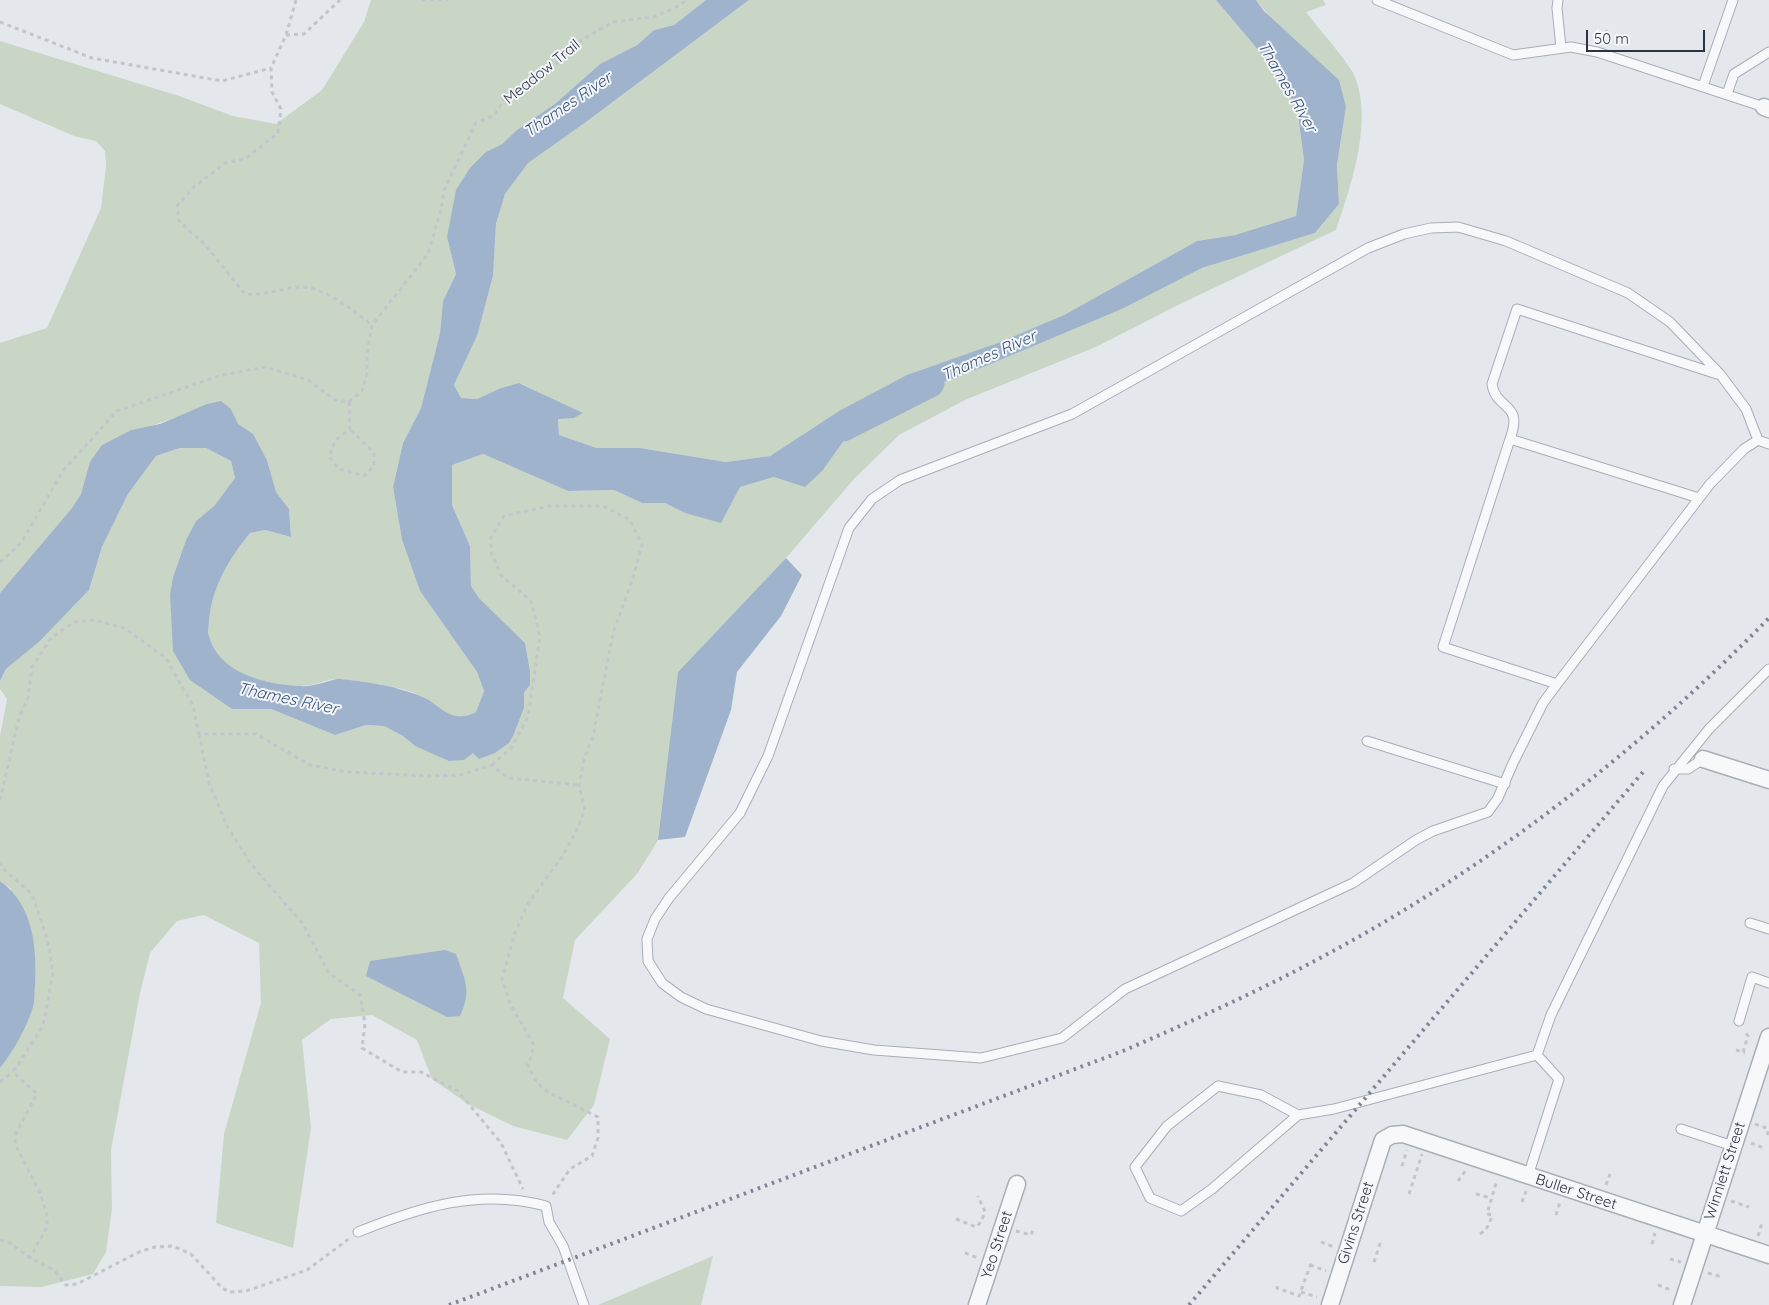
<!DOCTYPE html>
<style>
body{margin:0}
#map{position:relative;width:1769px;height:1305px;overflow:hidden;background:#e4e7ec;font-family:Quicksand,sans-serif}
canvas{display:block}
.scale{position:absolute;left:1586px;top:30px;width:119px;height:22px;box-sizing:border-box;border:2px solid #2b3445;border-top:0;padding-left:6px;font-size:15px;line-height:18px;white-space:nowrap;color:#2b3445;-webkit-text-stroke:4px #f4f6f9;paint-order:stroke}
</style>
<div id="map">
<canvas width="1769" height="1305"></canvas>
<div class="scale">50 m</div>
</div>
<script>
const context = document.querySelector('canvas').getContext('2d');
context.lineJoin = 'round';
function fill(path, color) {
  context.fillStyle = color;
  context.fill(path, 'evenodd');
}
function stroke(path, color, width, dash) {
  context.strokeStyle = color;
  context.lineWidth = width;
  context.lineCap = dash ? 'butt' : 'round';
  context.setLineDash(dash || []);
  context.stroke(path);
}
function drawText(font, color, halo, rows, align = 'center') {
  context.font = font + ' Quicksand,sans-serif';
  context.lineWidth = 4;
  context.setLineDash([]);
  context.textBaseline = 'middle';
  context.strokeStyle = halo;
  context.fillStyle = color;
  for (const [text, x, y, turn = 0] of rows) {
    context.save();
    context.translate(x, y);
    context.rotate((+turn || 0) * Math.PI / 180);
    context.textAlign = isNaN(turn) ? turn : align;
    if (halo) context.strokeText(text, 0, 0);
    context.fillText(text, 0, 0);
    context.restore();
  }
}
fill(new Path2D(`
 M371,0h335l-32,25 -20,5 -17,15 -37,19 -44,39 -39,27 -15,14 -16,8 -39,85 9,37 -13,27 -3,32 -19,75 -18,35 -10,44 9,53 18,51 57,81 7,19 -8,21c-21,11 -31,-1 -47,-12 -10,-6 -28,-12 -40,-14 -12,-2 -36,-6 -49,-7 -13,-1 -27,8 -41,7 -33,-2 -80,-11 -90,-50 -2,-4 0,-10 0,-15 3,-34 20,-62 41,-88l15,-3 26,7 -2,-28 -13,-17 -9,-32 -14,-25 -16,-11 -6,-15 -55,8 -30,11 -15,2 -29,15 -21,49 -9,14 -72,85v-250l47,-15 54,-120 5,-42 -1,-15 -9,-10 -22,-5 -74,-32v-63l179,55 54,20 43,8 46,-34 42,-68z
 M749,0h467l49,58 32,50 7,52 -8,56 -61,19 -38,6 -133,74 -225,96 -69,45 -44,6 -86,-14h-43l-38,-13 -1,-17h16l8,-5 -62,-30 -19,5 -24,11 -16,-1 -7,-13 23,-49 16,-60 3,-52 9,-30 23,-32 58,-40z
 M1256,0h67l3,5 -20,7c11,15 43,50 49,65 18,46 -4,108 -19,153l-158,75 -80,41 -133,54 -66,35 -45,44 -68,79 -108,114 -20,168 -21,34 -62,66 -12,58 47,41 -16,66 -27,35 -54,-14 -45,-22 -36,-25 -15,-39 -45,-25 -41,4 -29,21 9,88 -18,120 -77,-25 8,-89 37,-131 -2,-60 -55,-28 -27,6 -27,32 -10,40 -29,157 1,58 -6,44 -13,22 -52,13 -41,-1v-218l33,-61 -22,-118 -11,-8v-145l7,-37 -7,-10v-8l6,-12 34,-28 49,-51 13,-43 26,-53 28,-38 24,-8h26l25,13 4,17 -21,28 -18,15 -10,19 -13,37 -3,17 3,27 59,88h39l64,26 31,-10 18,1 19,10 12,10 14,6 44,1 41,-19 10,-26v-15l6,-8v-14l-5,-28 -46,-45 -8,-12 -1,-40 -18,-41v-40l31,-11 85,37 46,-1 28,13h23l20,10 55,-26 34,-10 49,-7 22,-31 38,-34 103,-39 136,-57 80,-41 113,-35 24,-29 -2,-39 9,-58z
 M713,1256l-12,49h-103z`), '#c9d6c5');
fill(new Path2D(`
 M706,0h43l-163,122 -58,41 -23,31 -9,30 -3,52 -16,60 -23,49 7,13 16,1 24,-11 18,-5 64,30 -9,5 -16,1 1,16 38,13h43l86,14 44,-6 69,-45 68,-36 91,-32 66,-28 133,-74 38,-6 61,-19 8,-56 -7,-52 -32,-50 -49,-58h40l8,11 75,69 7,27 -9,58 2,39 -24,29 -113,35 -80,41 -136,57 -103,39 -38,34 -22,31 -18,17 -31,-10 -34,10 -19,36 -36,-10 -20,-10h-23l-28,-13 -46,1 -85,-37 -31,11v40l18,41 1,40 8,12 46,45 5,28v14l-6,8v15l-10,26 -5,9 -14,10 -16,6 -6,-6 -9,7 -15,1 -34,-15 -12,-10 -19,-10 -18,-1 -31,10 -64,-26h-39l-42,-29 -17,-29 -3,-57 3,-17 13,-37 10,-19 18,-15 21,-28 -4,-17 -25,-13h-26l-24,8 -28,38 -26,53 -13,43 -49,51 -34,28 -6,12v-88l72,-85 9,-14 9,-32 12,-17 29,-15 29,-6 47,-20 14,-3 10,8 7,15 15,10 14,26 9,32 13,17 2,28 -26,-7 -15,3c-21,26 -38,54 -41,88 0,5 -2,11 0,15 10,38 57,48 90,50 14,1 25,-4 38,-7 5,-1 49,6 56,8 11,4 26,7 36,13 16,11 26,23 47,12l8,-21 -7,-19 -57,-81 -18,-51 -9,-53 10,-44 18,-35 19,-75 3,-32 13,-27 -9,-37 9,-47 14,-22 16,-16 16,-8 15,-14 39,-27 44,-39 37,-19 17,-15 20,-5z
 M786,558l16,17 -21,41 -44,56 -6,38 -46,127 -27,3 20,-168z
 M0,881c33,23 37,66 35,104 -1,7 0,16 -2,22 -6,20 -20,45 -33,61z
 M445,950l11,4c9,26 16,37 4,62l-13,1 -81,-41 4,-15z`), '#9fb4cc');
stroke(new Path2D(`
 M843,427l87,-44`), '#9fb4cc', 29);
const lane = new Path2D(`
 M1377,0l136,55 58,-8 26,5 167,55
 M1558,0l-1,8 4,40
 M1703,86l30,-86
 M1727,94l7,-20 35,-22
 M1510,439c14,-38 -14,-28 -18,-55l25,-75 200,65
 M1758,440l-12,-31 -26,-35 -50,-52 -42,-29 -122,-52 -48,-14 -27,1 -27,6 -36,14 -296,166 -172,66 -28,19 -23,29 -81,228 -28,57 -71,85 -14,21 -8,20 1,22 14,22 19,14 25,12 115,32 53,9 107,8 81,-20 63,-49 228,-106 63,-43 17,-9 55,-19 10,-14 15,-35 30,-60 14,-19 153,-200 34,-35 14,-9 11,4
 M1557,684l-114,-37 67,-208 189,59
 M1367,741l138,43
 M1674,769h14l15,-10
 M1750,923l19,6
 M1739,1021l13,-44 17,6
 M1298,1115l-37,-20 -43,-9 -51,40 -32,41 15,31 31,13 31,-22 86,-74 36,-6 203,-54 14,-40 112,-229 46,-57 60,-60
 M1681,1129l52,17
 M1528,1176l31,-97 -22,-24
 M358,1232c62,-25 121,-44 188,-26l3,16 14,24 21,59`);
const street = new Path2D(`
 M1764,107l5,2
 M1703,759l66,21
 M977,1305l40,-121
 M1330,1305l53,-165 9,-5 11,-1 366,121
 M1682,1305l87,-268`);
stroke(lane, '#a9aeb7', 11);
stroke(street, '#a9aeb7', 19);
stroke(new Path2D(`
 M296,0l-10,35 -15,33 1,24 9,17 -3,24 -33,26 -20,4 -31,24 -17,19 2,14 12,13 10,7 44,54c18,2 35,-5 53,-7 24,-2 56,24 74,38
 M422,0h26
 M0,22l92,36 130,23 49,-13
 M286,35l18,-1 36,-34
 M1603,41l4,-11
 M349,402l13,-11 5,-18v-19l5,-29 56,-71 13,-44 3,-20 32,-67 19,-8 9,-16 52,-35 27,-25 30,-17 40,-5 20,-8 14,-9
 M349,402l1,27 -15,12 -6,16 10,12 25,7 10,-10v-13l-24,-24
 M0,562l21,-19 42,-72 54,-60 105,-36 44,-8 42,13 27,20 14,2
 M199,734l10,49 18,43 24,38 51,59 27,50 31,22 5,29 -3,24 40,24h19l37,19 43,52 22,46
 M492,765l19,-17 17,-31 12,-81 -9,-35 -30,-26 -10,-23v-15l13,-21 46,-10h53l27,14 12,25 -10,36 -19,52 -20,104 -8,19 -6,29 6,25 -9,22 -14,25 -35,48 -13,31 -12,43 8,25 23,39 -1,13 -5,8 10,19 11,9 50,25v21l-6,18 -22,13 -19,28
 M0,800l19,-82 9,-20 4,-31 19,-29 23,-16 20,-2 30,8 42,30 27,48 6,28h57l54,31 37,7 82,4 31,-1 32,-10 16,13 71,7
 M0,862l2,6 30,26 15,44 6,34 -10,54 -30,46 24,22 -21,39 -1,11 25,49 7,22v12l-17,31
 M1736,1050l9,3
 M1743,1052l5,-16 -4,-6
 M0,1082l13,-10
 M1755,1124l14,5
 M1767,1135l2,-5
 M1751,1143l13,5
 M1402,1166l5,-16
 M1458,1181l8,-11
 M1606,1185l4,-11
 M1409,1194l13,-40
 M1476,1194l15,4
 M1731,1201l18,6
 M1522,1202l4,-11
 M1556,1215l4,-13
 M956,1219l20,8 5,-5 4,-10 -7,-16
 M1016,1231l15,4 2,-5
 M1480,1234c7,-5 10,-10 12,-19l-5,-1 10,-34
 M1758,1236l4,-13
 M0,1240l10,3 20,15 24,12 12,15 11,-1 62,-32 16,-5 18,-1 18,8 31,34 8,4 16,-1 61,-21 43,-32
 M1321,1242l13,5
 M1652,1244l3,-11
 M965,1253l13,5
 M1670,1259l11,3
 M1374,1262l7,-21
 M1310,1265l16,6
 M1708,1273l14,4
 M1658,1285l13,5
 M1277,1286v2l22,8 13,-35
 M1301,1292l16,5`), '#c2c5cb', 3, [4, 4]);
stroke(lane, '#f7f8fa', 9);
stroke(street, '#f7f8fa', 16);
stroke(new Path2D(`
 M449,1305l674,-254c67,-29 134,-59 199,-94 165,-88 317,-206 447,-339
 M1189,1305l454,-533`), '#7d8696', 4, [2.5, 5]);
drawText('15px', '#2b3445', '#f4f6f9', [
 ["Meadow Trail",542,72,-39],
 ["Winniett Street",1725,1171,-72],
 ["Buller Street",1576,1192,18],
 ["Givins Street",1356,1223,-72],
 ["Yeo Street",997,1245,-72]
]);
drawText('italic 16px', '#34527a', '#f4f6f9', [
 ["Thames River",1287,87,60],
 ["Thames River",568,105,-34],
 ["Thames River",989,356,-24],
 ["Thames River",288,699,12]
]);
</script>
